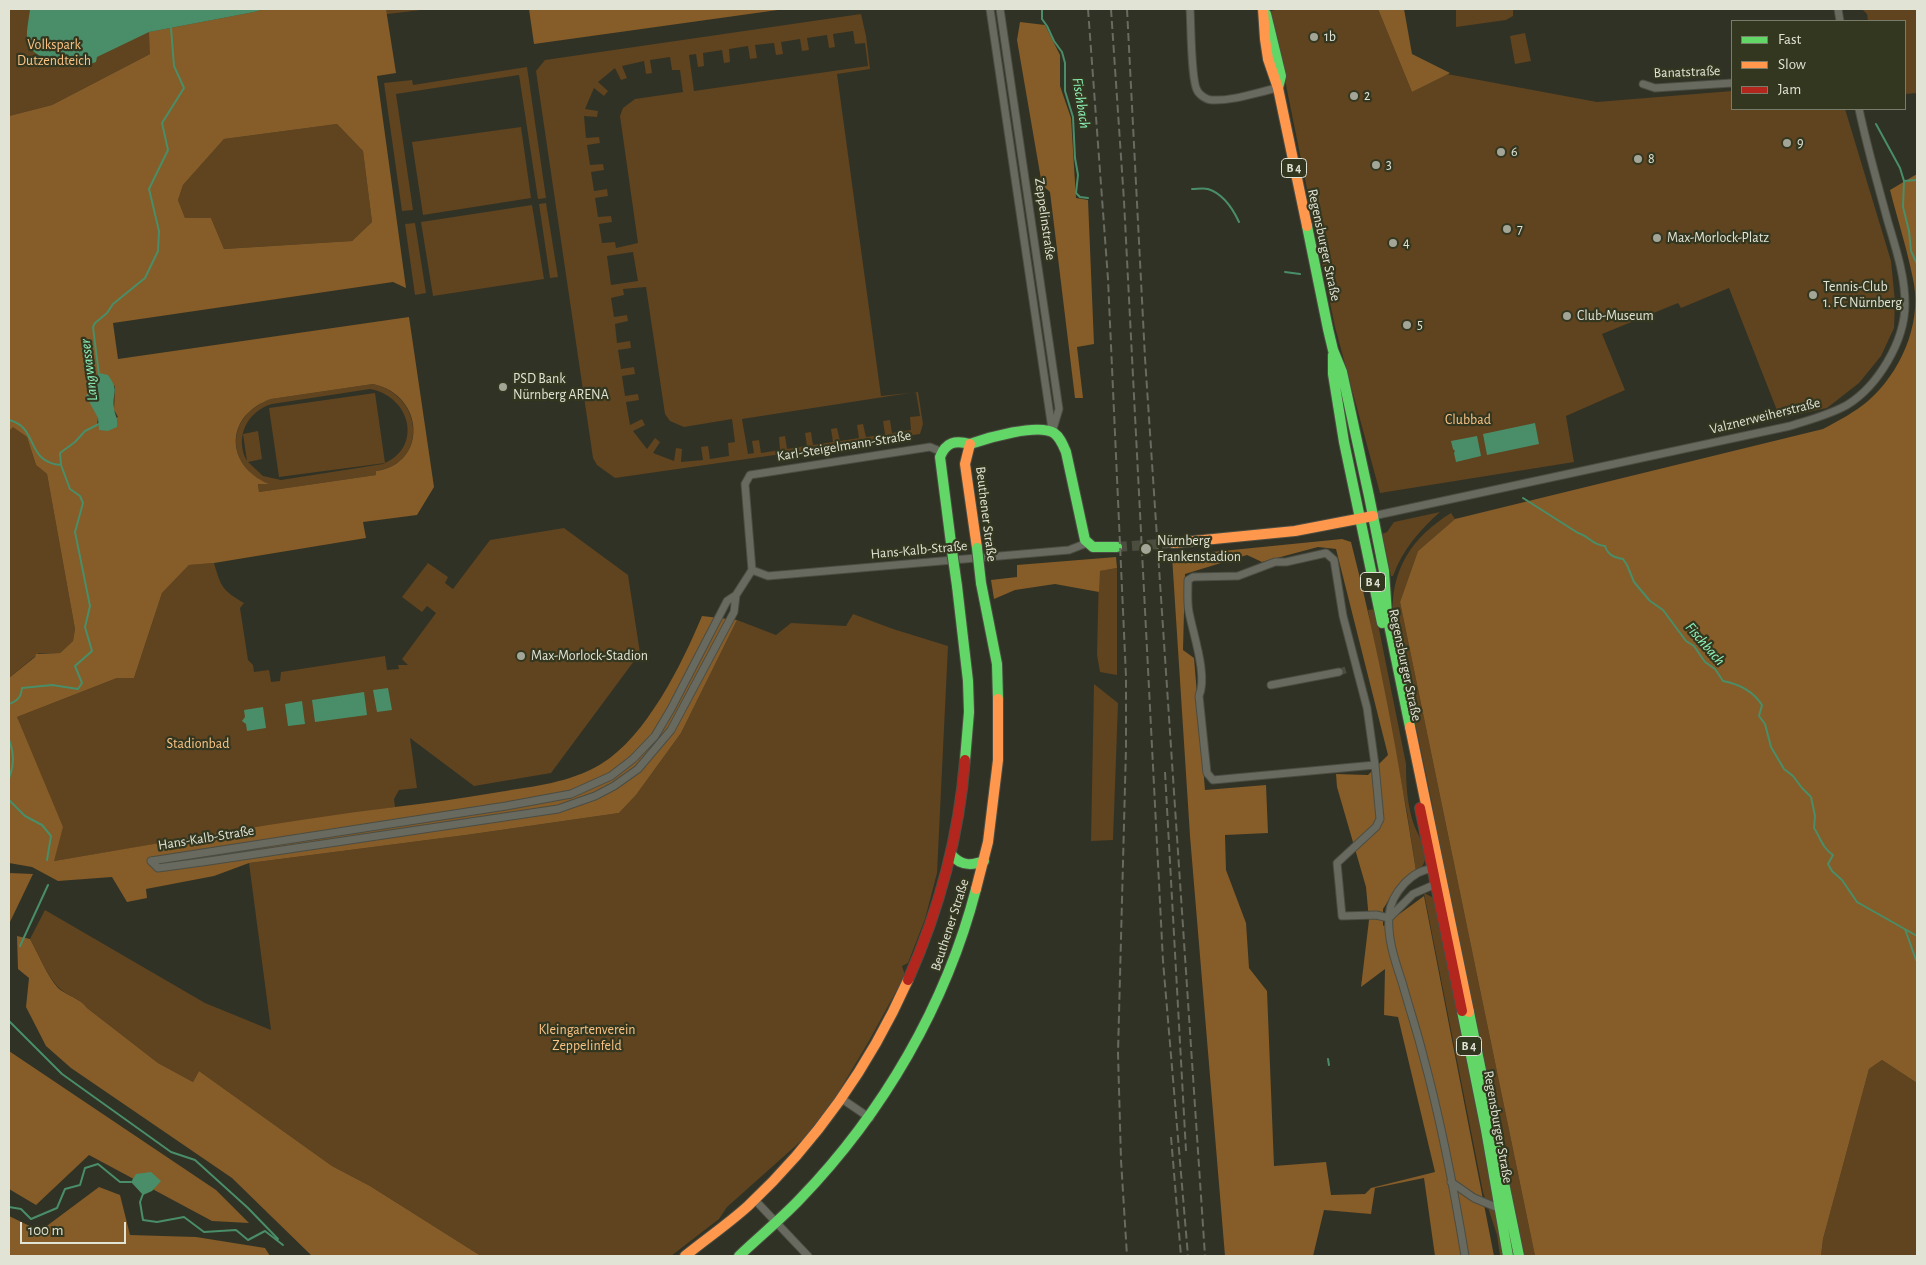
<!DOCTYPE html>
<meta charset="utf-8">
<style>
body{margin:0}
#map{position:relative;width:1926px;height:1265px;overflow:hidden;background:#303225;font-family:"Alegreya Sans",sans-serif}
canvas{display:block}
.frame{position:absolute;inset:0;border:10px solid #e1e3d5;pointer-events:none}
.legend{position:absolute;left:1731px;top:20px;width:175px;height:90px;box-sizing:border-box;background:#343720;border:1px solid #797c68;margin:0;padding:6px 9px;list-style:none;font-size:15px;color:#e1e3d5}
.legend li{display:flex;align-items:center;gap:10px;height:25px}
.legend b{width:25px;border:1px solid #797c68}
.scale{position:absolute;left:20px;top:1222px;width:106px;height:22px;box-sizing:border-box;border:2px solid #e1e3d5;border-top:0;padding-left:6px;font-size:15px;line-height:18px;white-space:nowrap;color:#e1e3d5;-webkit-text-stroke:4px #343720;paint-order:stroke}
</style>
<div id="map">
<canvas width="1926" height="1265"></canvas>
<div class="frame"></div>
<ul class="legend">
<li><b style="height:6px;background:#63d668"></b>Fast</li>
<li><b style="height:6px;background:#ff974d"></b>Slow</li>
<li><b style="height:6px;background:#b3261e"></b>Jam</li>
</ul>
<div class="scale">100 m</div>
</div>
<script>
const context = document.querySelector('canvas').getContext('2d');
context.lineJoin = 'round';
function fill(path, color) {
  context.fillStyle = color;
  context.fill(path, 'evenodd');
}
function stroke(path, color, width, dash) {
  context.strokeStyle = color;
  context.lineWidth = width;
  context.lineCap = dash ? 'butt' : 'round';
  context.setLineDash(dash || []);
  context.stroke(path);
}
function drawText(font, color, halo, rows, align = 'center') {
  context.font = font + ' "Alegreya Sans",sans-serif';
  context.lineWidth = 4.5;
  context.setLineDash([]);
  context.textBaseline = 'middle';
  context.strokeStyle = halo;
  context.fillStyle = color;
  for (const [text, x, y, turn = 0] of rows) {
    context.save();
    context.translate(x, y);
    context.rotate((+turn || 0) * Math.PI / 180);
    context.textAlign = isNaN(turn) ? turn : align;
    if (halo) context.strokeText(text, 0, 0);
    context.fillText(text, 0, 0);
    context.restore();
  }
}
fill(new Path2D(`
 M9,9h420l-240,29 -39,16 -98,51 -43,11z
 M1279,9h99l34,83 35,-18 150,28 135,-11v18h113l46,152 4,41 -1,26 -13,28 -22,27 -32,25 -47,10 -51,-130 -48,20 -3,-5 -76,31 23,56 -59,26 8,46 -194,31 -45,-166 -64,-316z
 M1456,9h57v7l-7,4 -50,7z
 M1862,9h55v84l-12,1v-73h-37l-1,-7z
 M861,14l5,22 4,33 -33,5 44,322 37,-4 5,32 -3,10 -305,44 -18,-13 -4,-7 -57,-387 9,-11zM853,31l2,13 10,-1 3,23 -174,25 -5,-36 7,-1 2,13 6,-1 -1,-13 19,-3 2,13 6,-1 -1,-13 19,-3 2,13 7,-1 -2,-13 19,-2 2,12 7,-1 -2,-12 19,-3 2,12 7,-1 -2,-12 20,-3 2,13 6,-1 -2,-13zM670,57l2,13h8l3,22 -48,7 -12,9 -3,8 18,127 -22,5 -1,-6 -13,1 -3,-19 13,-2 -1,-6 -13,1 -3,-19 13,-2 -1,-7 -13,2 -3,-19 13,-2 -1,-6 -13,1 -3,-20 13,-2 -1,-6 -13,1 -2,-22 13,1 1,-6 -13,-2 9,-21 10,8 4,-5 -10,-9 17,-14 6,12 6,-2 -5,-12 22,-5 2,13 6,-1 -2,-13zM633,252l5,29 -27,4 -4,-29zM646,287l19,127 5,7 14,6 48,-8 3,23 -7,1 1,13 -19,3 -2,-13 -7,1 2,13 -22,2 1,-13 -6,-1 -2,13 -21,-8 7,-11 -5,-4 -8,11 -14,-18 12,-6 -3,-6 -12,6 -4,-23 13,-2 -1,-6 -13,2 -3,-20 13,-2 -1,-7 -13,2 -3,-19 13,-2 -1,-7 -13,2 -2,-19 13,-3 -1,-6 -13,2 -3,-19 13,-3 -1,-6zM916,392l4,24 -10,1 1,13 -19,3 -2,-13 -7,1 2,13 -19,3 -3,-13 -6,1 2,13 -19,3 -3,-13 -6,1 2,13 -20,3 -2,-13 -6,1 2,13 -20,3 -2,-13 -6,1 1,13 -19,3 -2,-13 -7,1 2,12 -6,1 -6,-35z
 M1525,33l6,28 -16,3 -5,-28z
 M527,67l19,131 -8,1 -19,-124 -123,19 17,116 -11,1 -18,-128 28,-3 1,5z
 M337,124l26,27 9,71 -20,19 -128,8 -13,-31h-26l-7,-18 5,-15 41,-46z
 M521,127l10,71 -108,17 -11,-73z
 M546,203l12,74 -8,1 -11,-74z
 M532,205l12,74 -111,17 -12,-74z
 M415,223l11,70 -11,2 -10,-71z
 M373,384c50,11 56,79 3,87v4l-117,17 -1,-8h10c-44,-20 -42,-69 3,-85zM370,389c40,7 53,57 15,74l-10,-70 -106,15 10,69 106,-14 -2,1 -102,16 -18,-4 -15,-14 14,-3 -4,-28 -15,3 4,27c-13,-23 0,-50 25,-57z
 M13,426l14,11 9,28 11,9 28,155 -2,12 -13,12h-21l-30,25v-247z
 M1440,512c-21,19 -37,37 -47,64h-2l-9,-42 5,-2 7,-10z
 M1451,513l4,6 -37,32 -18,51 135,654h-13l-86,-421 -4,-32 -39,-186c-3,-47 19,-80 58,-104z
 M564,528l64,47 12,78 -89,120 -77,13 -64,-48 7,50 -18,2 -5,9 1,8 -210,32 -131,22 -37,-144 100,-39h17l28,-85 27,-28 25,-2c7,24 8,27 30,40l-4,5 8,52 5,5 1,7 15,-2 2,12 9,-1 1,-9 104,-16 2,14 12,-1 -1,-4h10l-6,-6 34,-46 -9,-7 -5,6 -20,-15 26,-34 20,14 -3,6 8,6 37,-49z
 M1117,568v107l-17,-3 -3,-17 2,-84z
 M1375,609l31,155c0,19 1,39 7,58 4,12 13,23 12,37 -1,6 -4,9 -9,12l-9,-59 -39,-202z
 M853,614l40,15 55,17 -11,227 -12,46 -17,44 -6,3 3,9 -36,66 -50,84 -92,82 -8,12 -48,37h-190l-111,-70 -38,-20 -133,-95 -6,11 -35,-19 -71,-55c-7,-10 -20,-12 -29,-21 -11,-11 -20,-34 -28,-48l15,-29 160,93 66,27 -22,-167 217,-28 153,-22 17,-18 45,-62 56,-113 39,15 15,-12 55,3z
 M1094,684l24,19 -5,137 -22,1z
 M1424,893l10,5 52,251 17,107h-3l-3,-21 -14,-43z
 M1882,1060l35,23v173h-96l2,-17 46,-170z`), '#60431f');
fill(new Path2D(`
 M264,9h122l10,64 -19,3 29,212 -13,-6 -280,41 5,36 291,-42 25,170 -17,28 -54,7 3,16 -152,25 -25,2 -27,28 -28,85h-17l-100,39 46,110 -9,34c113,-19 227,-40 341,-54 35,-4 69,-9 104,-15 36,-6 70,-9 102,-28 45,-27 81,-100 101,-148l35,4 -56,113 -45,62 -17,18 -153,22 -217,28 -35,13 -68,13 1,9 -20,4 -15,-25 -54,4 -26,-14 -23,-4v-185l26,-21 1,-3 24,-1 13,-12 2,-12 -28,-155 -11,-9 -9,-28 -14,-10 -4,4v-315l43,-11 98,-51 -1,-22 105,-20zM337,124l26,27 9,71 -20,19 -128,8 -13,-31h-26l-7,-18 5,-15 41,-46zM373,384c52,11 55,80 3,87v4l-117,17 -1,-8h11c-45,-19 -44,-69 2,-85zM115,385l-1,25 4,7 -21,9 1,-8z
 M529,9h256l-251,35z
 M1378,9h26l8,45 38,19 -38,19z
 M1020,22l25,3 15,30v31l11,32 5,80 12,2 6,144 -17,3 6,51h-8l-25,-206 -8,-7 -25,-145z
 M1917,174v909l-35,-23 -13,9 -46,170 -2,17h-286l-135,-654 18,-51 37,-32 368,-90c15,-8 32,-17 45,-28 32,-28 53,-75 46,-117 -6,-32 -16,-63 -24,-94z
 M1342,539l9,3c28,108 48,219 65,329l-19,16 -14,22v17l41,-30 70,360h-59l-11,-78 -49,10 -4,26 -47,-4 -11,46h-88l-35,-420 -18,-280zM1318,547l18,2 52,206 -20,20 -32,-1 1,13 29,100 3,33 -8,67 24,-18 -1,46 14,2 37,155 -64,16 -6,6 -34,1 -5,-33 -52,4 -7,-175 -18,-23 -3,-45 -20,-53 -1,-35 43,-2 -2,-48 -61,5 -11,-132 -11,-8 2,-76 62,-19 15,7z
 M1116,557l1,11 -17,3 -1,21 -44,-8 -40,6 -21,9 -3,-19 26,-3v-12z
 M9,873l24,1 -24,50z
 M17,936l13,3c8,14 17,37 28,49 9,8 22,10 29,20l71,55 35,19 6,-11 133,95 38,20 111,70h-169l-80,-78 -161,-110 -25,-22 -20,-39 3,-29 -11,-9z
 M9,1051l207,139 33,33 -37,-2 -123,-66 -53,50 -27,-16z
 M99,1187l21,8 10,40 66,2 69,11 5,8h-261v-40l31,15z`), '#865c28');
fill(new Path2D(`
 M30,9h234l-10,3 -105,20 -52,25 -1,5c-6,2 -13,5 -19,5 -13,0 -45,-10 -49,-23 -3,-10 1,-24 2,-35z
 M99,373l9,2c12,17 4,16 6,33 1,9 4,8 3,19l-9,4 -9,-1 -1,-12 -12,-22z
 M1535,423l4,21 -52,11 -4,-21z
 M1477,436l4,20 -25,6 -2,-9 1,-2 -2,-2 -2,-8z
 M388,688l4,22 -15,2 -4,-22z
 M364,692l3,23 -52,7 -3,-22z
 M302,701l3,23 -17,2 -3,-22z
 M263,707l3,21 -19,3 -1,-7 -4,-3 3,-4 -1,-7z
 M151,1172l10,9 -9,10 -9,4 -12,-13 5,-8z`), '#498e68');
stroke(new Path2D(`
 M1042,9v10l5,7 7,15 8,11 3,11v28l8,26 2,41 3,17 -2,18 4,4 8,1
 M1876,124l24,44 4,13 -1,26 6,24 2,20 6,13
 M1904,181l13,-1
 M1192,189c5,0 12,-1 16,0 16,5 25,20 31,33
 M1285,272l15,2
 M99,375l-6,-48 2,-4 12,-10 6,-9 32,-26 13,-27 1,-20 -10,-42 19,-39 -6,-27 22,-35 -10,-22 -3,-38
 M9,420c30,7 16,42 52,45
 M1523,498l55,35c11,3 14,12 27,13 3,9 8,11 18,13l4,6 7,17 16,19 13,9 23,31 8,5 11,16 10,7 8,12c16,3 30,10 39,24l-3,11 6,8 6,23 13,22 9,7 9,12 9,9 4,19 -1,12c6,9 9,21 19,27l-5,9 4,7 10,9 15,22 60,34
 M9,704c8,-3 12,-6 13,-16l30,-3 26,4 4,-6 -7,-17 17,-15 -7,-24 5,-21 -15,-74 8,-29 -3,-7 -10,-7 -9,-24 -1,-12 15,-11 10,-11 14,-7
 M9,740c5,12 5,26 0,38
 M9,800l16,16 17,9 9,11 -4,24
 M1905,929l11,31
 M20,946l28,-61
 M9,1021l53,53 109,78 24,8 53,48 30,31
 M1328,1059l1,6
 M143,1194l-3,8 3,18 14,2 27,-5 20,15 32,-2 12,10 17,-9 18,14
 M9,1207l12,2 10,10 26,-11 8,-19 15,-4 5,-17 13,-4 22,18h11`), '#498e68', 2);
stroke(new Path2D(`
 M1339,672l10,-3`), '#4b4d3f', 7, [7, 3.5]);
stroke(new Path2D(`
 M1117,547l56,-4`), '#4b4d3f', 10, [10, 5]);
const street = new Path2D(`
 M990,9l62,420
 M1000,9l59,400 -7,23
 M1190,9c1,14 1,71 7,81 2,5 10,10 15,10 22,1 45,-8 66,-12
 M1838,9l2,12
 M1643,84l12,4 77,-5
 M1373,516l417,-90c19,-6 39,-11 57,-21 31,-19 58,-64 58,-101 0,-28 -9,-55 -17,-82 -10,-37 -21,-75 -29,-113
 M752,570l16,6 301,-26 18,-7
 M752,570l-7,-86 5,-9 180,-28 12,5
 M1271,685l68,-13
 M1375,765l-8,-57 -24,-92 -9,-56 -8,-7 -40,9h-11l-37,14 -45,1 -5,3c0,11 -1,22 1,32 4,22 19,64 10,84l8,77 6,7 162,-15 5,54 -4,8 -39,36 5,53 34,-1 13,3
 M151,861l355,-55 65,-12 40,-18 22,-17 22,-23 16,-27 56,-108 9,-6 16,-25
 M151,861l7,7 51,-7 349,-52 37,-13 19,-10 24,-17 33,-39 63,-118 2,-17
 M1436,869c-23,-2 -45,25 -47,46 -2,23 6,46 13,67 7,25 15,49 21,73 18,66 31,134 42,201
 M1389,918l24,-24 25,-11
 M842,1099l28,19
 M1451,1182l23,16 24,10
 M754,1199l54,57`);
const fast = new Path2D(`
 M1266,14l15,62 -3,12
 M1307,226l21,103 5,21 9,22 27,124 15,75 3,44 23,112
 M1333,355v19l11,68 38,181
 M970,444c17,-6 68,-21 84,-11 6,4 9,12 12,19l19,88 8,7h24
 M952,551l-12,-94c6,-15 15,-17 30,-13
 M981,583l16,81 1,35
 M957,586l11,95 1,31 -4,48
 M951,854c9,12 20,12 33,7
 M1462,1011l24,119 22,126
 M1469,1012l50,244
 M739,1256c20,-19 42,-37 61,-57 83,-86 146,-194 176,-310`);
const slow = new Path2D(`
 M1263,9l2,30 3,20 10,29 29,138
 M970,444l-5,20 12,84
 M1173,543l122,-12 78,-15
 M1410,727l59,285
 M976,889l12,-47 10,-82v-61
 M685,1256c21,-17 43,-32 63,-50 68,-64 122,-141 160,-226`);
const jam = new Path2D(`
 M1420,808l42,203
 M908,980c31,-70 51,-144 57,-220`);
stroke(street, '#4c4d42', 9);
stroke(fast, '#4c4d42', 12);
stroke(slow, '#4c4d42', 12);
stroke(jam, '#4c4d42', 12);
stroke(street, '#686a60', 7);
stroke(fast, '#63d668', 10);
stroke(slow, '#ff974d', 10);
stroke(jam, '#b3261e', 10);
stroke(new Path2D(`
 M1088,9l20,270 18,398v71l-8,305 3,107 6,96
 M1111,9l13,192 39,760 25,295
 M1127,9l18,349 60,898
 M1165,772l21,379
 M1171,1137l10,119`), '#696a60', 2, [8, 4]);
const fastBridge = new Path2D(`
 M977,548l4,35
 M952,551l5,35`);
stroke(fastBridge, '#4c4d42', 12, []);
stroke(fastBridge, '#63d668', 10);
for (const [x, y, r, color] of [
 [1314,37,5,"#a3a597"],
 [1354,96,5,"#a3a597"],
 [1787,143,5,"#a3a597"],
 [1501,152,5,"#a3a597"],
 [1638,159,5,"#a3a597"],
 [1376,165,5,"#a3a597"],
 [1507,229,5,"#a3a597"],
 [1657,238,5,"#a3a597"],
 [1393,243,5,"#a3a597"],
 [1813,295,5,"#a3a597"],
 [1567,316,5,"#a3a597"],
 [1407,325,5,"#a3a597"],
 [503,387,5,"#a3a597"],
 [1146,549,6,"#a3a597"],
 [521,656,5,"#a3a597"]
]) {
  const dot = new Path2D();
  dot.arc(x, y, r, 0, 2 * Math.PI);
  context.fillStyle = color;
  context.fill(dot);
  stroke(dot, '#343720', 2);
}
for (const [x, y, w] of [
 [1294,168,25],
 [1373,582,25],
 [1469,1046,25]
]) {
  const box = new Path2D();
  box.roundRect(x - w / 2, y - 9.5, w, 19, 4);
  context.fillStyle = '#343720';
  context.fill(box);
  stroke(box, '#e1e3d5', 1);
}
drawText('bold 12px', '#e1e3d5', null, [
 ["B 4",1294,168],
 ["B 4",1373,582],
 ["B 4",1469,1046]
]);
drawText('14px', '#e1e3d5', '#343720', [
 ["1b",1324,37],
 ["2",1364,96],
 ["9",1797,143],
 ["6",1511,152],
 ["8",1648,159],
 ["3",1386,165],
 ["7",1517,229],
 ["Max-Morlock-Platz",1667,238],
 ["4",1403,243],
 ["Tennis-Club",1823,287],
 ["1. FC Nürnberg",1823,303],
 ["Club-Museum",1577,316],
 ["5",1417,325],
 ["PSD Bank",513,379],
 ["Nürnberg ARENA",513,395],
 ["Nürnberg",1157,541],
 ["Frankenstadion",1157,557],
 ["Max-Morlock-Stadion",531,656]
], 'left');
drawText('14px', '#fbc385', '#343720', [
 ["Volkspark",54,45],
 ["Dutzendteich",54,61],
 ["Clubbad",1468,420],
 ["Stadionbad",198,744],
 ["Kleingartenverein",587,1030],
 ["Zeppelinfeld",587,1046]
]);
drawText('14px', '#e1e3d5', '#343720', [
 ["Banatstraße",1687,72,-2],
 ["Zeppelinstraße",1045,219,82],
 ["Regensburger Straße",1324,245,78],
 ["Valznerweiherstraße",1765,416,-14],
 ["Karl-Steigelmann-Straße",844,446,-9],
 ["Beuthener Straße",986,514,83],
 ["Hans-Kalb-Straße",919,550,-5],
 ["Regensburger Straße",1405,665,78],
 ["Hans-Kalb-Straße",206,838,-9],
 ["Beuthener Straße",950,925,-72],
 ["Regensburger Straße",1498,1127,80]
]);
drawText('italic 15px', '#8df5bc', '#343720', [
 ["Fischbach",1081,103,81],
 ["Langwasser",89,370,-97],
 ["Fischbach",1705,644,49]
]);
</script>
